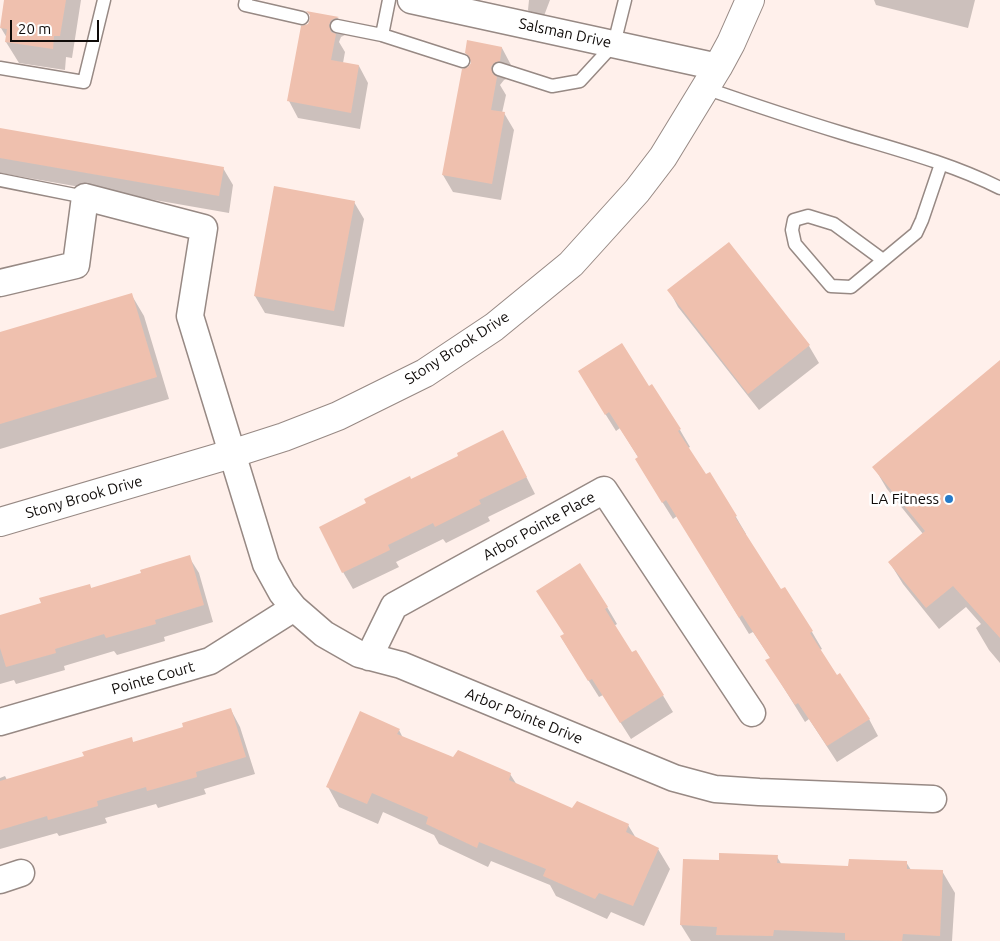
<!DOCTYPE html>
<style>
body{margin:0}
#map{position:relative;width:1000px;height:941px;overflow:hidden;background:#fff0eb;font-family:Ubuntu,sans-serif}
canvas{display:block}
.scale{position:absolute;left:10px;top:20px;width:89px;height:22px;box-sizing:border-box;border:2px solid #0f0b09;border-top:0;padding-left:6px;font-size:15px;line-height:18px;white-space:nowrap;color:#0f0b09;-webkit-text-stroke:4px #fff;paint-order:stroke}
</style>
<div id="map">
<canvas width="1000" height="941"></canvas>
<div class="scale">20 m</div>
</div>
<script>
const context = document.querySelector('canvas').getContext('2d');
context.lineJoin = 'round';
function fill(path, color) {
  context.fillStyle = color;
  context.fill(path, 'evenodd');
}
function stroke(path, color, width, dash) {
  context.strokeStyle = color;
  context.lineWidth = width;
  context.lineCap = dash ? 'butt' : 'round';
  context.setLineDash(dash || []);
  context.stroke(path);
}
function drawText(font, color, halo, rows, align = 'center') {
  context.font = font + ' Ubuntu,sans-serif';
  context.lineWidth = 5;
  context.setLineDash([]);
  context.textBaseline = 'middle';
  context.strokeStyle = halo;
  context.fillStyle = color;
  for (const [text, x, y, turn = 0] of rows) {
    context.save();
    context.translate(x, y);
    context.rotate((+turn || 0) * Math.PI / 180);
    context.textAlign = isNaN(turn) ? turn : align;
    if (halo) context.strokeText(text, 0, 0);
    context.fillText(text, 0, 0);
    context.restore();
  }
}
fill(new Path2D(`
 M5,0h76l-9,58 -6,-1 -1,13 -46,-7 -13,-21 1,-4 -6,-10z
 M529,0h21l-8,21 -9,-2 -5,-9z
 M874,0h101l-7,28 -92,-23z
 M309,13l29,5 9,16 -6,3 -2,5 6,10 -2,11 16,3 9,17 -8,46 -62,-11 -9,-17 22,-84z
 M502,48l9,17 -2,13 -5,2 -4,5 6,10 -4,18h2l10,17 -13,70 -48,-8 -10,-17 26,-107 3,-5 -6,-10z
 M0,129l223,39 10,17 -4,28 -229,-40z
 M354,202l10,17 -20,108 -79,-14 -10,-17z
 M729,243l80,103 10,17 -60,47 -81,-103 -9,-17z
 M131,294l13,22 25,83 -169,50v-116z
 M1000,361v302l-11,-13 -13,-22 5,-4 -15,-17 -27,22 -36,-45 -13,-21 33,-29 -36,-45 -13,-22z
 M652,386l28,44 10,17 -2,1 17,28 4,-2 27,43 10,17h-1l36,56 31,42 10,17 -2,1 17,27 32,42 9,17 -41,26 -28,-43 -4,3 -28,-45 -6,-18 -18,-27 -4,2 -72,-118 -4,3 -27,-43 -8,-19 -18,-29 -4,3 -27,-43h60z
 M503,431l32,63 -47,23 2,4 -44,22 -3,-4 -47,23 3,5 -46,22 -10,-17 68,-91 49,-25z
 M189,557l10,16 14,49 -49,15 1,4 -48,14 -3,-4 -50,15 1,4 -49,14 -2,-4 -14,4v-67l42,-13 47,-19 3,4 50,-15z
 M607,607l10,17 -3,2 18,27 4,-2 37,61 -42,27 -28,-44 -4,2 -38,-60z
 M231,710l9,17 15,47 -51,15 2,5 -48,14 -2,-4 -51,14 2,5 -48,13 -2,-3 -57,16v-71l5,-2 2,4 78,-23 46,-18 3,4 51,-15z
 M399,730l4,8 51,20 56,16 7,11 55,25 56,15 8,13 22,11 12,20 -26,57 -33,-14 -4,7 -51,-23 -6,-11 -59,-24 -3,6 -49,-23 -5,-9 -51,-23 -5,12 -39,-17 -11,-20z
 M777,857l5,8 67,2 57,-5 5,8 31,1 13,22 -3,48h-261l-10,-16 39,-63z`), '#0003');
fill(new Path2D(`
 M4,0h62l-6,36h-6l-1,13 -48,-7 2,-13 -7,-1z
 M306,11l33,6 -8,3 -2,5 2,7 5,2 -5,26 28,5 -8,48 -64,-12 14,-75 7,-2 2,-5v-4z
 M467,40l35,7 -2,14 -6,2 -3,4 2,7 4,3 -6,33 14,2 -13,72 -50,-9 20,-106 6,-2 3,-4 -2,-7 -4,-3z
 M0,128l224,39 -5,29 -219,-38z
 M274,186l81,15 -21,110 -80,-15z
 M729,242l81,103 -62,49 -81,-104z
 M132,293l25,84 -157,47v-92z
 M622,343l27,43 3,-2 29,45 -3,2 28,43 4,-2 27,44 -2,1 46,72 4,-2 28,44 -3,2 27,42 3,-2 30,46 -43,27 -29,-43 -3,2 -30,-45 5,-2 -28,-43 -3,3 -73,-118 -4,3 -27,-44 3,-2 -29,-45 -4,3 -27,-44z
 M1000,360v278l-47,-52 -27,22 -38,-46 37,-31 -53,-64z
 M503,430l24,47 -48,23 2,4 -46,23 -2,-4 -45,22 2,5 -48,23 -23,-46 47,-24 -2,-4 46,-23 1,3 47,-23 -1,-3z
 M190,555l14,50 -49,15 1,4 -50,14 -2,-4 -49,15 1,4 -50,14 -6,-19v-33l41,-12 -2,-5 51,-14 1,4 50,-15 -1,-3z
 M580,563l28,44 -3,2 27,43 4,-2 28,45 -44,28 -28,-44 -4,2 -28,-45 4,-2 -28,-43z
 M231,708l15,49 -50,15 1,5 -50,14 -1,-4 -49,14 1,5 -50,14 -1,-4 -47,14v-49l84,-25 -2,-4 50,-15 1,5 50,-15 -1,-4z
 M360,711l40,18 -3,5 56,23 5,-7 53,23 -2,7 63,28 5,-7 52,23 -3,8 33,16 -26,58 -34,-13 -4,6 -52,-23 3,-7 -67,-27 -2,6 -51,-24 2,-7 -56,-24 -5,11 -41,-17z
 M719,853l59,2 -1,8 71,3 1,-7 58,2v8l36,1 -3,66 -37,-2 -1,7 -57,-1v-7l-71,-3 -1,6 -57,-1 1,-8 -37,-2 3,-66 36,1z`), '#efc0ae');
const service = new Path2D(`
 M246,0l-1,5 57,13
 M337,26l45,9 81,26
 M382,35l7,-35
 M0,68l84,14 20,-82
 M499,69l53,17 28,-5 34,-37 11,-44
 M705,88c46,16 91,31 137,45 53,16 108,30 158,55
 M0,180l85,17
 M883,260l-49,-36 -26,-8 -14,4 -2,10 3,14 36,42 20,1 65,-54 6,-13 19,-56`);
const minor = new Path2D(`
 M411,0l307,67
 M0,283l76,-18 9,-68 119,31 -14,88 76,248 16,29 12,15 30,26 35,20 42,11 273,113 41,11 44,3 174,7
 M369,657l25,-51 210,-116 148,223
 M0,722l210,-61 84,-53
 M0,880l21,-7`);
const tertiary = new Path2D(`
 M0,522l231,-68 53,-17 54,-21 87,-43 69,-46 77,-63 66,-73 26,-34 55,-90 13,-24 19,-43`);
stroke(service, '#978984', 15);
stroke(minor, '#978984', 29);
stroke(tertiary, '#978984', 30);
stroke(service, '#fff', 12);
stroke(minor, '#fff', 26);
stroke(tertiary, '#fff', 28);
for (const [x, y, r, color] of [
 [949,499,5,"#257ac8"]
]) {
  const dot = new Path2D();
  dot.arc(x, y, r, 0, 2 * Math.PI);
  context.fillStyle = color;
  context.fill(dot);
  stroke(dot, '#fff', 2);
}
drawText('15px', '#0f0b09', '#fff', [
 ["Salsman Drive",565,33,12],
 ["Stony Brook Drive",457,348,-33],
 ["Stony Brook Drive",84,497,-16],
 ["Arbor Pointe Place",539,526,-29],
 ["Pointe Court",153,678,-16],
 ["Arbor Pointe Drive",524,716,22]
]);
drawText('15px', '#0f0b09', '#fff', [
 ["LA Fitness",939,499]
], 'right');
</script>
